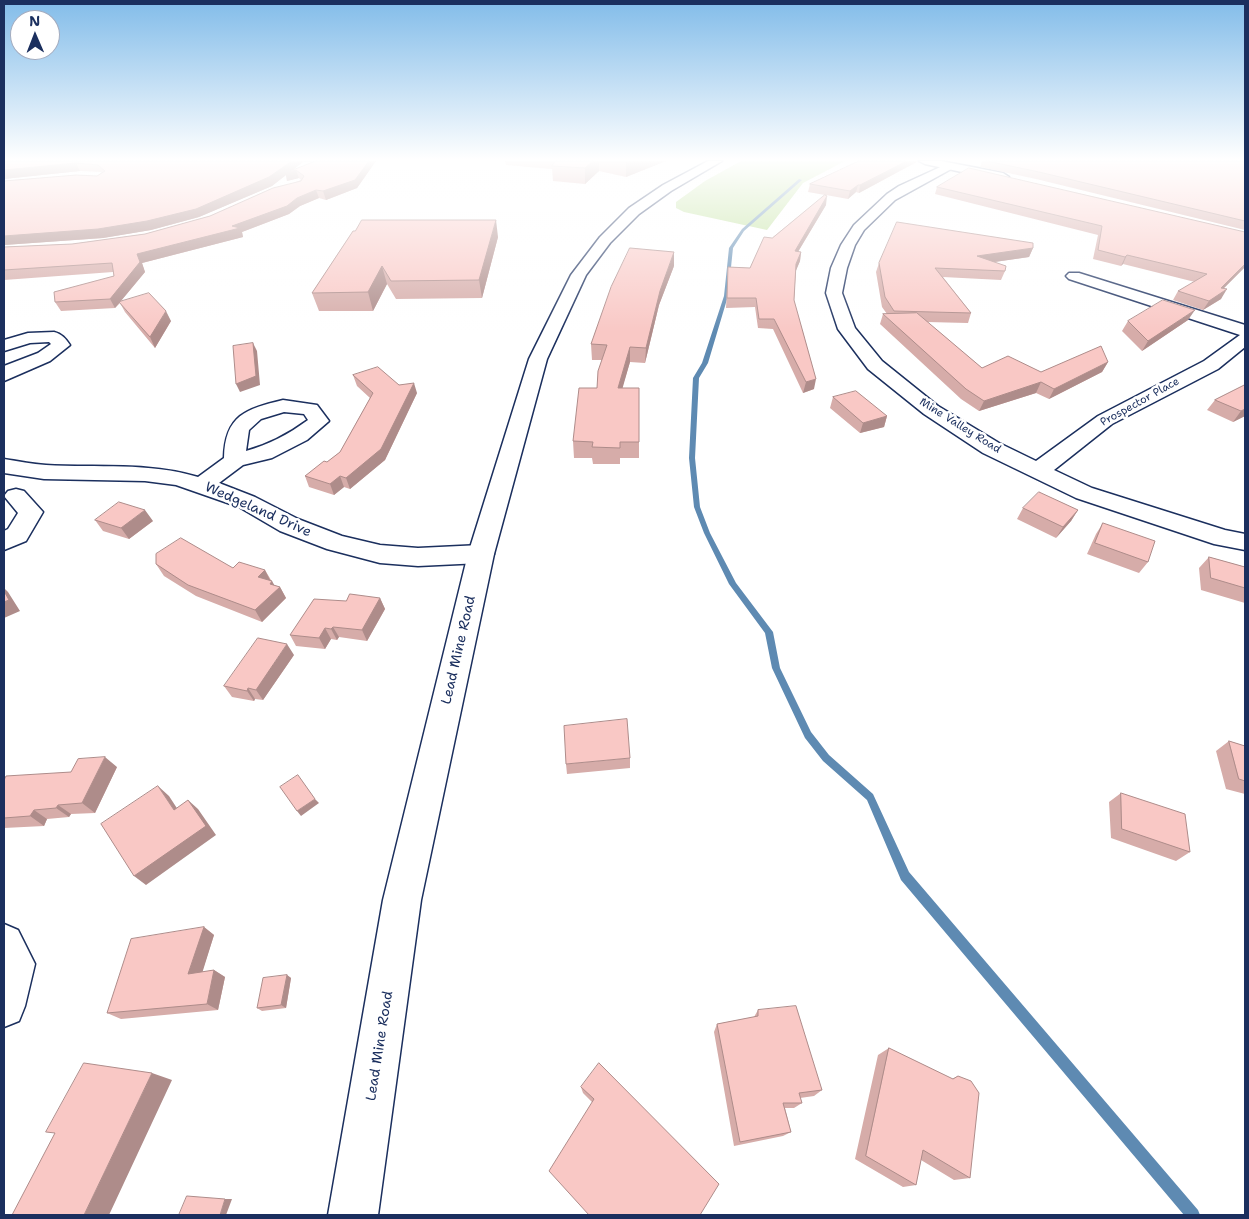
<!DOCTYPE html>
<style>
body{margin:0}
#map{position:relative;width:1249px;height:1219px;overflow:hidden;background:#fff;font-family:"Shantell Sans",sans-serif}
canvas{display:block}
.frame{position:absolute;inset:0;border:5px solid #1b2f5e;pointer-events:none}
.north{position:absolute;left:10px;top:10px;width:50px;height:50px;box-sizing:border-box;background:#fff;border:1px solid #a4acbf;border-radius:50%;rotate:359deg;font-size:14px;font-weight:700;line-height:20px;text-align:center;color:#1b2f5e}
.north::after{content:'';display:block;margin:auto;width:18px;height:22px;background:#1b2f5e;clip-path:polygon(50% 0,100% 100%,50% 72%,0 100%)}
</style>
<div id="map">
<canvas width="1249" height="1219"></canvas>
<div class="frame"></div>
<div class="north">N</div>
</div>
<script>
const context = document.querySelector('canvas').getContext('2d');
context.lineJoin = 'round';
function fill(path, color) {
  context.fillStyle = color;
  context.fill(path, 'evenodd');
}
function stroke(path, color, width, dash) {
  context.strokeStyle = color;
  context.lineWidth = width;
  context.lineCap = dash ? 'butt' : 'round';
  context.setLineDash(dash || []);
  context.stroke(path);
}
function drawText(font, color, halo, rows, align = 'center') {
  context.font = font + ' "Shantell Sans",sans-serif';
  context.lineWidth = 5;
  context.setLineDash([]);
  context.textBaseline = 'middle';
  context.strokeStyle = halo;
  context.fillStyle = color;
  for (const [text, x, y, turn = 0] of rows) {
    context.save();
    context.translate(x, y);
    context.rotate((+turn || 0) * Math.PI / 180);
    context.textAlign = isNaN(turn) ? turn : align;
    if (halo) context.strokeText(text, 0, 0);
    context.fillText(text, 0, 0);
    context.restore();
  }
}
fill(new Path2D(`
 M741,161h104l-42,22 -36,47 -83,-18 -8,-4v-6l29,-21z`), '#bddf98');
fill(new Path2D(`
 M281,161h43l-2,1z
 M799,179l3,1 -58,51 -11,17 -5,48 -20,67 -9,15 -4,80 5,49 10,26 26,50 37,49 7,36 31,64 18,23 44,39 36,78 289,338 2,5h-16l-283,-335 -34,-80 -44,-39 -18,-23 -33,-70 -7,-35 -36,-49 -25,-51 -10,-26 -5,-49 4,-80 9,-15 22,-67 5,-48 13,-19z`), '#5e8ab2');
const street = new Path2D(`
 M949,163l6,3 -2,2 -58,32 -31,30 -9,15 -8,23 -5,25 13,35 27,33 56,45 61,37 37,18 62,-45 106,-55 36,-26 -171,-56 -3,-3 3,-3h10l166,52v22l-27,22 -106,55 -58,46 38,18 133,42 20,4v16l-31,-6 -138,-46 -93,-45 -59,-39 -56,-45 -30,-40 -12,-36 5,-25 10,-23 13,-20 33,-31 12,-8z
 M54,332c8,2 11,6 16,13l-20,16 -46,20v-15l34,-13 13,-9 -2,-2 -19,1 -26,8v-11l24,-7z
 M283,400l34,5 12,16 -22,19 -35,18 -29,7 -24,18 36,14 43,22 44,17 38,9 38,3 63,-3 9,3 4,6 -4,6 -9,3 -63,3 -38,-3 -53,-14 -47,-18 -41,-24 -63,-22 -31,-4 -101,-2 -40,-6v-14c14,2 28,5 42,6 51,3 103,-3 152,12l26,-19c1,-43 22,-49 59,-58zM284,412l20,2 4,6c-19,14 -40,25 -62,31l3,-21 12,-11z
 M16,489l8,2 19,21 -17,29 -22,9v-19l4,-2 10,-16 -14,-17 4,-5z
 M4,924l14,6 17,34 -10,42 -6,15 -15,6z`);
const secondary = new Path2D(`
 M708,161h14l-51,30 -32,23 -29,29 -24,32 -39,84 -53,195 -73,346 -43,315h-50l55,-315 85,-346 61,-195 42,-84 29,-38 29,-29 34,-23z
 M919,161h22l62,12 6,4 -6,4 -78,-17z`);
stroke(street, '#1b2f5e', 3);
stroke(secondary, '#1b2f5e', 3);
fill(street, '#fff');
fill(secondary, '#fff');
fill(new Path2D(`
 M4,161h300l-11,9 23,-9h60l-19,27 -31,12 -7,-2 -19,8 -11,8 -47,18 1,5 -101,26 3,9 -24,29 50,20 -16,27 -30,-36 -5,-9 -5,5 -54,3 -6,-9 59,-26 -1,-4 -109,8v-33l68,-3 73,-10 65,-18 91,-36 -2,-2 -12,3 -1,-6 -14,11 -73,31 -48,13 -48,8 -99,7v1v-65l93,-5 5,-4 -22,-1 -76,8z
 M505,161h161l-40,16 -27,-6 -14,13 -32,-3 -1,-12 -46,-4z
 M982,161h263v69l-209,-51 -56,-12z
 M917,162l-58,31 -3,-1 -8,7 -22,-4v10l-28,47h3l-1,9 -4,9 -2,30 20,89 -11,4 -30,-64 -15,-1 -3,-21 -29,1 2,-41 22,1 22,-30 53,-43 -17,-3 2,-8z
 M937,187l308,45v35l-21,21 -3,11 -18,11 -30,-10 5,-9 17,-9 -72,-18 -2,2 -28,-7 5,-24 -163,-41z
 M353,231l145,6 -16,61 -86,1 -9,-15 -14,27h-54l-7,-18z
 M1033,248l-4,9 -35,5 11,9 -4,9 -58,-3 28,36 -3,10 -41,-1 55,46 59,4 67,-10 -6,10 -53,27 -13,-6 -57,18 -18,-12 -81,-75 3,-10h4l-5,-7 -6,-35 3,-9z
 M674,266l-15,39 -14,58 -15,-1 -8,26h17v70h-19v6h-27l-1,-6h-18l-1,-17 24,-53 5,-28h-10l-1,-16z
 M1188,320l-46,31 -20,-20 6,-10z
 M353,375l46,10 18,8 -32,67 -35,29 -6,-2 -10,8 -25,-8 -4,-11 22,-14 13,-10 30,-54 -13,-12z
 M1245,385v31l-12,6 -26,-12 8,-10z
 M833,397l54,19 -3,11 -24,6 -30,-25z
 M1023,508l55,2 -7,11 -15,17 -39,-19z
 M95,520l58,1 -24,18 -26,-8z
 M1103,523l45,39 -9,11 -52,-19 9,-20z
 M1209,557l36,10v36l-44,-13 -2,-22z
 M156,564l77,4 32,2 9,15 6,2 6,11 -24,24 -66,-26 -32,-20z
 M380,598l5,11 -18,32 -28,-4 -2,3 -6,-1 -6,10 -29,-3 -6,-11 56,-34z
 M294,655l-31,45 -8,-1 -1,2 -22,-4 -8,-11z
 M1229,741l16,5v48l-19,-5 -10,-38z
 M630,758v10l-63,6 -1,-10z
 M117,767l-22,46 -24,1 -2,3 -22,2 -3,7 -40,2v-48z
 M1121,793l69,59 -14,9 -65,-23 -2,-36z
 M204,927l10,8 -12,37 12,-2 11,7 -7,33 -97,9 -14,-6z
 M287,975l4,3 -5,30 -24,3 -5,-3z
 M758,1010l64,80 -8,6 -14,2 2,5 -8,5h-9l6,24 -8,4 -49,10 -20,-114 3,-8 37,-7z
 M889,1048l63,31 6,-3 12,102 -16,2 -33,-20 -5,25 -13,2 -48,-28 23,-104z
 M581,1087l138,97 -127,-82 -9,-9z`), '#d6aca9');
fill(new Path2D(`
 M292,161h12l-14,11 6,-2 3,8 -12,3 -1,-6 -14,11 -73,31 -48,13 -48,8 -99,7v1v-10z
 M369,161h7l-19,27 -31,12 -3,-9z
 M593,161h6v10l-14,13v-16z
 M628,161h38l-40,16v-15z
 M907,161h11l-59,32 1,-8z
 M76,163l4,8 -76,8v-9z
 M858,185l-2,7 -8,7 2,-8z
 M316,190l3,8 -19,8 -11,8 -47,18 1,5 -101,26 3,9 -30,36 -5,-9 27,-45 95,-28z
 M827,196l-1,9 -33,55 2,-9z
 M496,220l2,17 -16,61 -3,-18z
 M1033,248l-4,9 -55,8 3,-9z
 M674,252v14l-15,39 -14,58 1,-15 14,-57z
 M801,252l-1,9 -5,12 1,-9z
 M1127,255l-4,9 -2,2 4,-9z
 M1245,264v3l-30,30 6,-9z
 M382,266l5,18 -14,27 -5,-19z
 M1227,289l-6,10 -18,11 6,-9z
 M1195,310l-7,10 -46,31 6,-10z
 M166,311l5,10 -16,27 -5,-11z
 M253,343l4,8 3,34 -20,7 -4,-8z
 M630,347v15l-12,42v-16z
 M1108,362l-6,10 -53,27 5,-10z
 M816,379l-2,10 -11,4 3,-11z
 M1041,382l-5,11 -57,18 5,-10z
 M414,383l3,10 -32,67 -35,29 -4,-11z
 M1245,409v7l-12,6 8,-11z
 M887,416l-3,11 -24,6 3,-10z
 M340,476l4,11 -10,8 -4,-11z
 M145,510l8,11 -24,18 -8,-11z
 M1078,510l-7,11 -15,17 7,-11z
 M265,570l6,12 -13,-5z
 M272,581l5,9 3,-3 6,11 -24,24 -7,-12 15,-26z
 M4,588l4,4 12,19 -16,7z
 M380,598l5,11 -18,32 -5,-11z
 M333,627l6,10 -2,3 -6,-11z
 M325,628l6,11 -6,10 -6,-11z
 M287,644l7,11 -31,45 -7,-10z
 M248,688l7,11 -1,2 -7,-10z
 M105,757l12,10 -22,46 -13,-10z
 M158,786l11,10 15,23 -10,-9z
 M315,799l4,4 -18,13 -4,-5z
 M188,800l10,9 18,26 -70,50 -12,-9z
 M58,805l13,9 -2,3 -13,-9z
 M34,810l13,9 -3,7 -14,-10z
 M204,927l10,8 -14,45 -12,-6z
 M214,970l11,7 -7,33 -11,-6z
 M287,975l4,3 -5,30 -5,-3z
 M152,1073l20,7 -63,135h-25z
 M225,1199h7l-6,16h-6z`), '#ae8c8a');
const building = new Path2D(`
 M4,161h288l-23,16 -73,32 -49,12 -49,8 -94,7v-55l72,-6 21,1 8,-5 -7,-6 -22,-2 -72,7z
 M316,161h53l-14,19 -32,11 -7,-1 -19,8 -10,8 -55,20 8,2 -103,26 3,8 -30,37 -55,3 -1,-10 60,-16 -2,-13 -108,7v-23l68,-3 73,-10 65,-18 63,-28 28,-7 3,-5 -8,-6 -11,3z
 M556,161h37l-8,7 -33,-2z
 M859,161h48l-47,24h-2l-8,6 -40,-7z
 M987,161h258v60l-206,-49z
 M969,168l276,64v32l-24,24 6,1 -18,12 -31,-10 29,-17 -80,-19 -2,2 -27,-7 4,-24 -165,-39z
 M825,195l2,1 -32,55 6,1 -5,12 -2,36 22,79 -10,3 -32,-63h-15l-3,-21h-29l1,-31 22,1 14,-31 8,1z
 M362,220h134l-17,60 -88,1 -9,-15 -14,26 -56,1 41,-62h2z
 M897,222l136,21v5l-56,8 29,10 -1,5 -70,-3 36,45 -77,-2 -9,-14 -6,-34z
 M630,248l44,4 -14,39 -14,57 -16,-1 -12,41h21v54h-19v6l-28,-1 1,-5 -20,-1 6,-53h18l1,-17 9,-26 -16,-1 20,-57z
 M149,293l17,18 -16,26 -31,-35z
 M1163,300l32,10 -47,31 -20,-20z
 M917,313l65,55 26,-12 33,16 60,-26 7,16 -54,27 -13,-7 -57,19 -18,-12 -83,-75z
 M253,343l3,33 -20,8 -3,-38z
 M378,367l21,18 15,-2 -33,66 -35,29 -6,-2 -10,8 -25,-8 19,-15 3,1 13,-10 33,-59 -20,-18z
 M1245,385v24l-4,2 -26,-11z
 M856,391l31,25 -24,7 -30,-26z
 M1039,492l39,18 -15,17 -40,-19z
 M119,502l26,8 -24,18 -26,-8z
 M1103,523l52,18 -7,21 -53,-19z
 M181,538l52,30 6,-6 26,8 -7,7 14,4 -2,3 10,3 -25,23 -67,-25 -32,-21v-10z
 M1209,557l36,10v21l-34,-10z
 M4,591l5,9 -5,2z
 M350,594l30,4 -18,32 -29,-3 -2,2 -6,-1 -6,10 -29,-3 24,-36 32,2z
 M258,638l29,6 -31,46 -8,-2 -1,3 -23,-5z
 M627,719l3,39 -64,6 -2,-38z
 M1229,741l16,5v35l-6,-2z
 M105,757l-23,46 -24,2 -2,3 -22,2 -4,6 -26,2v-38l2,-4 65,-4 7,-13z
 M298,775l17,24 -18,12 -17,-24z
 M158,786l16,24 14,-10 18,26 -72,50 -33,-52z
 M1121,793l64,21 5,38 -68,-23z
 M204,927l-16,47 26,-4 -7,34 -100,9 24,-74z
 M287,975l-6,30 -24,3 6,-30z
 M796,1006l26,84 -23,3 3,10h-19l8,29 -51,10 -23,-118 41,-8v-6z
 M889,1048l64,31 5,-3 13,5 8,12 -9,85 -47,-28 -7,35 -50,-29z
 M84,1063l68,10 -68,142h-72l43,-82 -9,-1z
 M599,1063l120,121 -19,31h-111l-40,-44 45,-72 -13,-12z
 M187,1196l38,3 -5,16h-41z`);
fill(building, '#f9c8c5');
stroke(building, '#ae8c8a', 1);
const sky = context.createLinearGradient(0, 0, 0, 332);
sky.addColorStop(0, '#82bce9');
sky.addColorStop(0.48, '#fff');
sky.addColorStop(1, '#ffffff00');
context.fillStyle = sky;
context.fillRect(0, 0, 1249, 332);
drawText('11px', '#1b2f5e', '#fff', [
 ["Prospector Place",1140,402,-29],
 ["Mine Valley Road",960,426,32]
]);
drawText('14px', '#1b2f5e', '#fff', [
 ["Wedgeland Drive",258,510,24],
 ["Lead Mine Road",459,650,-77],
 ["Lead Mine Road",380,1046,-81]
]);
</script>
